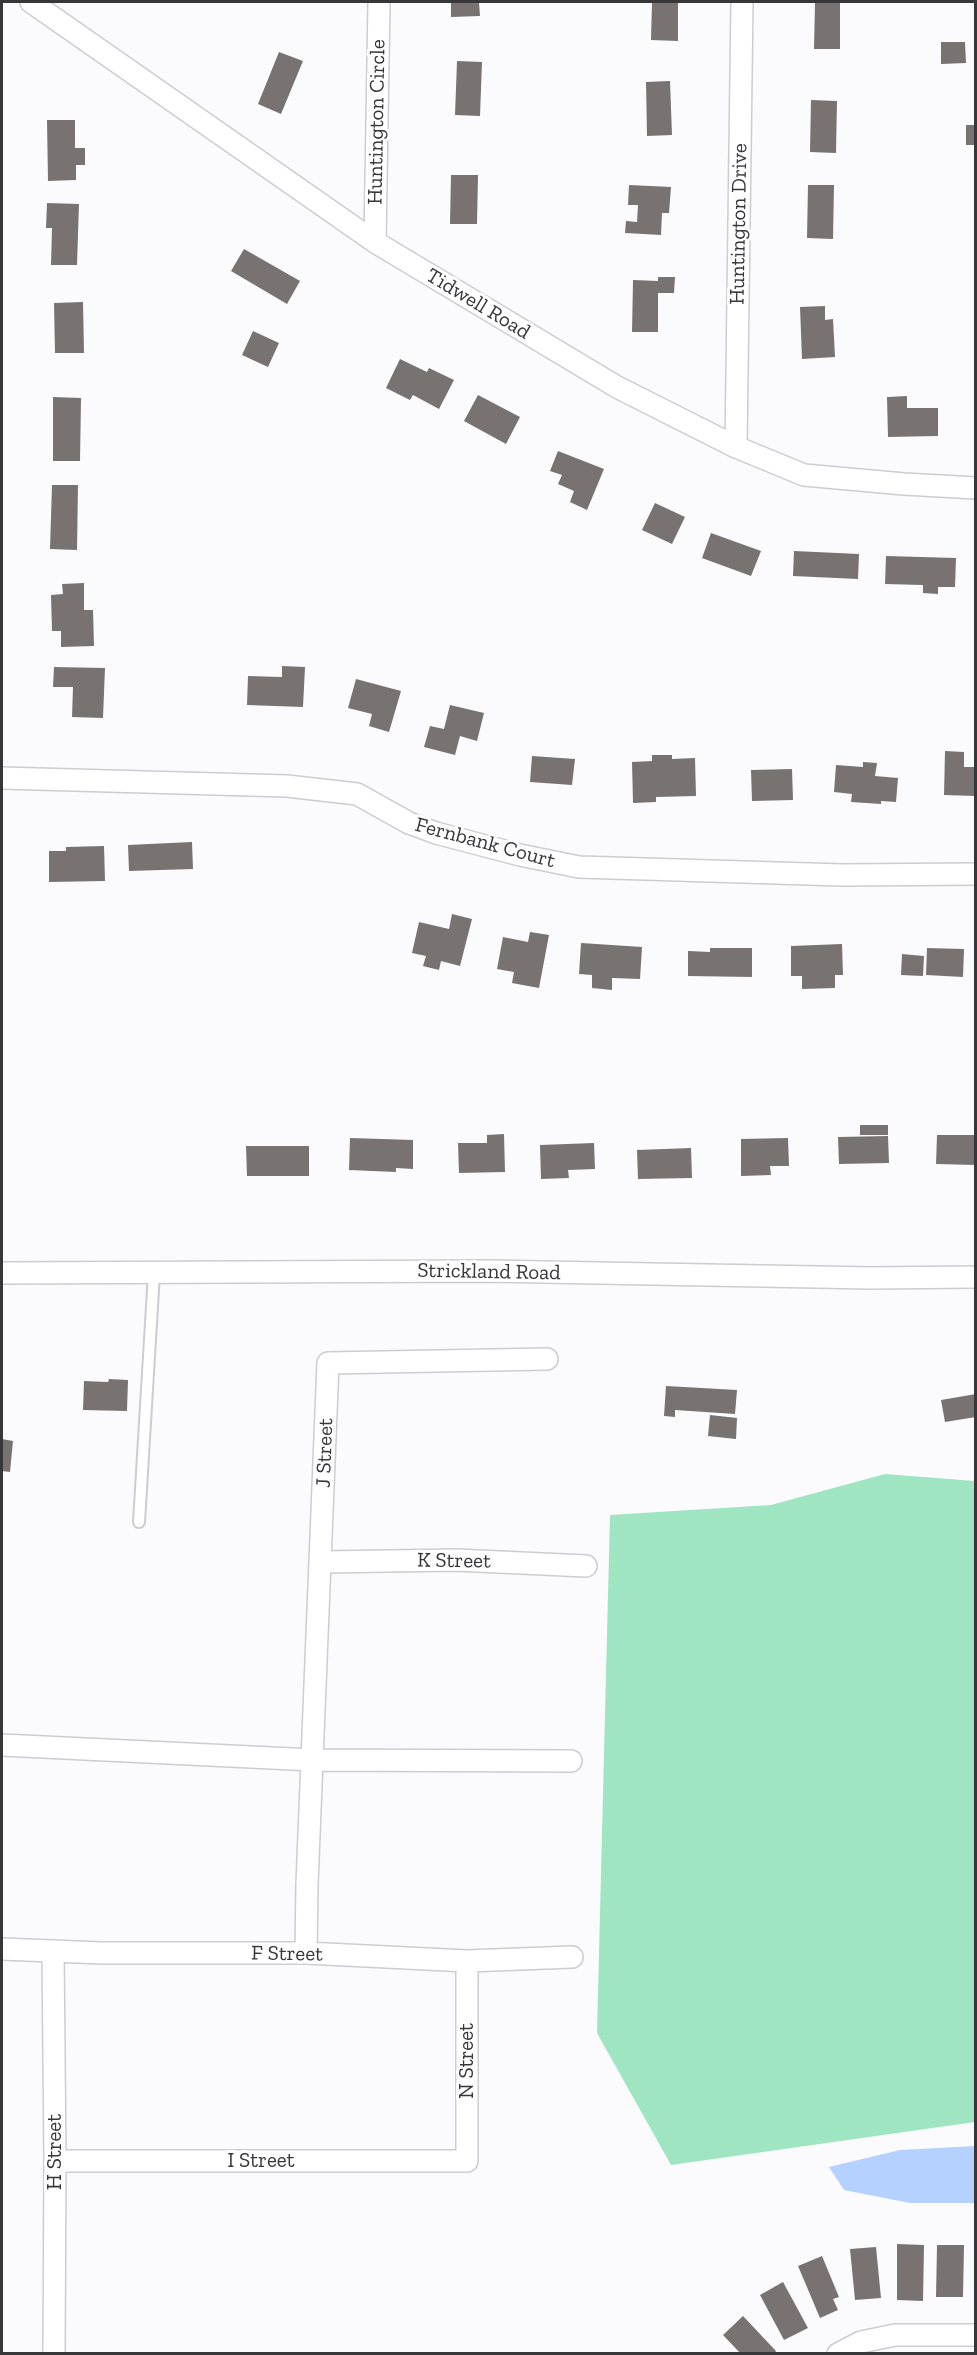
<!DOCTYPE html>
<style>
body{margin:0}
#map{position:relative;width:977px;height:2355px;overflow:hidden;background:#fbfbfe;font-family:"Zilla Slab",serif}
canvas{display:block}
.frame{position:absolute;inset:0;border:3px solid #37373a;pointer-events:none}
</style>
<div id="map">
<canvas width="977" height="2355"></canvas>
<div class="frame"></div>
</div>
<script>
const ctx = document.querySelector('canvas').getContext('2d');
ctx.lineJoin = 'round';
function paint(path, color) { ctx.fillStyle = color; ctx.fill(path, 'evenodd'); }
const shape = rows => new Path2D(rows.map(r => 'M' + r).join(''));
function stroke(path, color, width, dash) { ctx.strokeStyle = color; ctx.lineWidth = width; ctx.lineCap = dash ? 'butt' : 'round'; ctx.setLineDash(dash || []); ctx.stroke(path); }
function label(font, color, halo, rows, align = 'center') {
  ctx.font = font + ' "Zilla Slab",serif'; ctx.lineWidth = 6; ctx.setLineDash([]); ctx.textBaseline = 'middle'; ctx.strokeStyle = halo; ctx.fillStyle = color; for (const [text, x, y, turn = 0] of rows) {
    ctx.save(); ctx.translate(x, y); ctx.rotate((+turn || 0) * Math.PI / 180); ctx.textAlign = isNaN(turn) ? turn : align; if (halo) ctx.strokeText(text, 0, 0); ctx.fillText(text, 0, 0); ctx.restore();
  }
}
paint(shape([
 [885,1474,975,1481,975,2122,671,2165,597,2033,610,1515,771,1505]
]), '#9fe5c1');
paint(shape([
 [975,2146,975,2203,910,2203,844,2190,829,2167,900,2150]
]), '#b4d1ff');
paint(shape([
 [451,2,479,2,480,16,451,17],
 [652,2,678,2,678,41,651,40],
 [815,2,840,2,840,49,814,49],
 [941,42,965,42,966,63,941,64],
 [279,52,303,61,281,114,258,104],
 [457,61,482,62,480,116,455,115],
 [670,81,672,135,647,136,646,82],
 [811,100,837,101,836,153,810,152],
 [47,120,75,120,75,148,85,148,85,165,76,165,76,180,48,181],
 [966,125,976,125,976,145,966,145],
 [451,175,478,175,477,224,450,224],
 [629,185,671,187,669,213,662,213,661,235,625,233,626,221,637,222,638,205,628,205],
 [808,185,834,185,833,239,807,238],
 [47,203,79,204,77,265,51,265,52,228,46,228],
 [244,249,300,281,287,304,231,271],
 [658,277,675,277,674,293,658,293,658,332,632,332,633,280,658,281],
 [83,302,84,353,55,353,54,303],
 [825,306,825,320,833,319,835,357,802,359,800,307],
 [253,331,279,343,268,367,242,355],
 [400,359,427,372,429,368,454,380,439,409,413,395,410,400,386,388],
 [478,395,520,417,506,444,464,421],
 [907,396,907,408,938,408,938,436,888,437,887,397],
 [53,397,81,398,80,461,53,461],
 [558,451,604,469,587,510,570,502,574,491,558,484,562,475,550,471],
 [52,485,78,485,77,550,50,549],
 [655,503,685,517,672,544,642,530],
 [711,533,761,551,751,576,702,558],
 [794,551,859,554,858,579,793,576],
 [886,556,956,558,955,587,938,587,938,594,923,593,923,585,885,584],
 [84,583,84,610,93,610,94,646,61,647,61,631,52,631,51,595,63,594,62,584],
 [282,666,305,667,303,707,247,705,248,676,282,677],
 [54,667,105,668,103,718,72,717,73,687,53,687],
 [356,679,401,691,389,732,369,726,372,714,348,708],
 [450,705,484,713,477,741,460,736,455,755,424,747,430,726,444,729],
 [945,751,964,752,964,767,976,767,976,796,944,795],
 [652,755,672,755,672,759,695,758,696,796,656,797,656,802,633,803,632,762,652,761],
 [532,756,575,759,572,785,530,782],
 [863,762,877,763,875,776,898,778,896,802,881,801,881,804,851,802,852,794,834,792,836,765,863,767],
 [792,769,793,800,752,801,751,770],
 [192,842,193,869,129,871,128,845],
 [104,846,105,881,49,882,49,851,66,851,66,847],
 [452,914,472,919,460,966,441,961,439,970,423,966,426,956,412,953,419,922,449,929],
 [530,932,549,935,539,988,512,983,514,972,497,969,503,937,528,942],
 [581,943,642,947,640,979,612,978,612,990,592,988,592,975,579,974],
 [842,944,843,975,835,975,835,988,802,989,802,976,791,976,791,946],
 [710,948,752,948,752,977,688,976,688,951,710,952],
 [927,948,964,949,963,977,926,975],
 [902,954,924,956,923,976,901,975],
 [860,1125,888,1125,888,1135,860,1135],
 [504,1134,505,1172,459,1173,458,1143,487,1143,487,1135],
 [937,1135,976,1135,976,1165,936,1164],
 [888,1136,889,1163,839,1164,838,1137],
 [350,1138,413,1140,413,1169,396,1168,396,1172,349,1170],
 [788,1138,789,1166,770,1166,771,1175,741,1176,741,1139],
 [594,1143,595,1169,568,1170,569,1178,541,1179,540,1145],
 [246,1146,309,1146,309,1176,247,1176],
 [691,1148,692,1178,638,1179,637,1150],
 [109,1379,128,1380,127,1411,83,1410,84,1381,108,1382],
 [666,1386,737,1390,735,1414,675,1410,675,1417,664,1416],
 [976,1394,976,1417,945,1422,941,1400],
 [710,1415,737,1418,736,1439,708,1436],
 [2,1439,13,1441,10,1472,2,1471],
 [897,2244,924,2245,923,2301,897,2300],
 [937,2245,964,2245,963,2297,936,2297],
 [876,2247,881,2298,855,2300,850,2249],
 [822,2256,839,2297,833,2299,838,2310,820,2318,798,2266],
 [783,2282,808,2328,784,2340,760,2295],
 [743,2316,776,2351,774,2354,741,2354,723,2335]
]), '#787270');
const service = shape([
 [139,1522,154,1273]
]);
const minor = shape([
 [31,2,375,242,617,387,736,447,804,475,904,484,976,488],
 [375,242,379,2],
 [736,447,742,2],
 [2,778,287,786,357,794,409,823,436,833,520,855,579,867,842,875,976,874],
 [2,1273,489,1271,871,1278,976,1277],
 [322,1562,456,1560,586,1566],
 [2,1745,313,1760,571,1761],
 [2,1949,102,1953,306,1953,467,1961,572,1957],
 [53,1951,55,2161,54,2354],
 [306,1953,307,1884,328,1363,547,1359],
 [55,2161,467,2161,467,1961],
 [838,2354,861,2342,895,2335,976,2335]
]);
stroke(service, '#ccccd2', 14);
stroke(minor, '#ccccd2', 24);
stroke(service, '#fff', 10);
stroke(minor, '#fff', 21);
label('21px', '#37373a', '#fff', [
 ["Huntington Circle",377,122,-89],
 ["Huntington Drive",739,224,-89],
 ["Tidwell Road",478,304,31],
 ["Fernbank Court",485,843,15],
 ["Strickland Road",489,1272,1],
 ["J Street",325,1453,-88],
 ["K Street",454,1561,1],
 ["F Street",287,1954,1],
 ["N Street",467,2061,-90],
 ["H Street",55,2152,-90],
 ["I Street",261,2161]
]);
</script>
